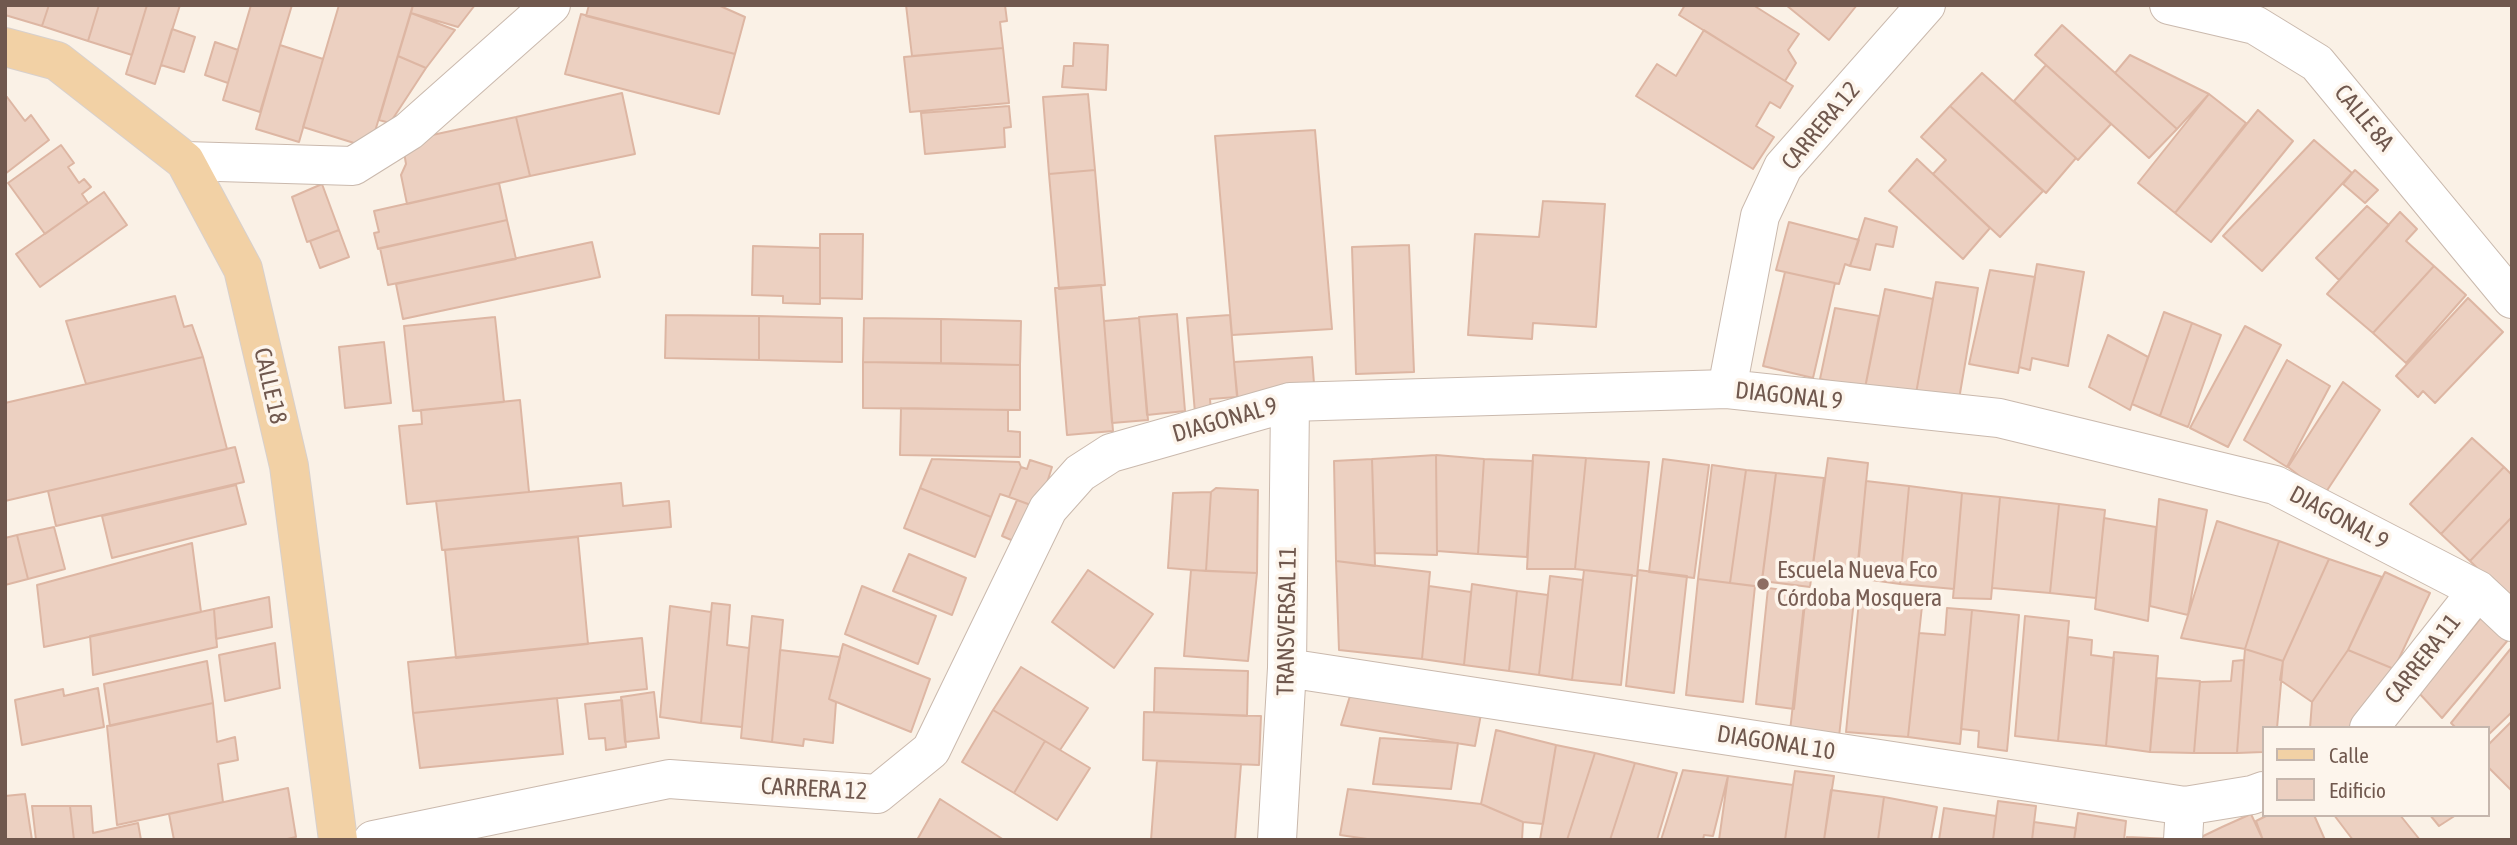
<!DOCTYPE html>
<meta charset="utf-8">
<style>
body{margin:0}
#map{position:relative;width:2517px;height:845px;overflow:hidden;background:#faf1e6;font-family:"Asap Condensed",sans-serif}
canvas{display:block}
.frame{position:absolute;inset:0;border:7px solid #70584e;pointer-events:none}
.legend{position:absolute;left:2262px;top:726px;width:228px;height:91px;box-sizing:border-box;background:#fdf5ec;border:2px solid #c5b6ad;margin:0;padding:9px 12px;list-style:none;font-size:21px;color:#70584e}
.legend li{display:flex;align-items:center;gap:14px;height:35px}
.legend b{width:35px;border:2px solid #c5b6ad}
</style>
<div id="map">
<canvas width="2517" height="845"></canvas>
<div class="frame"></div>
<ul class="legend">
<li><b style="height:9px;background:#f2d1a5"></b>Calle</li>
<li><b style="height:19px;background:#ecd0c1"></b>Edificio</li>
</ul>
</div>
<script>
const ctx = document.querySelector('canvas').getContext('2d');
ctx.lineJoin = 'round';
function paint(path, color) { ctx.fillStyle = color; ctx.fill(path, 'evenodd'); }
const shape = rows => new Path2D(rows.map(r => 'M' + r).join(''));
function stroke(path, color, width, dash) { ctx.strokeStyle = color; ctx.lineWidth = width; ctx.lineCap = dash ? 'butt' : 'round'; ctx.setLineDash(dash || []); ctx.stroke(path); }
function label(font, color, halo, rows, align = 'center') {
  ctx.font = font + ' "Asap Condensed",sans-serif'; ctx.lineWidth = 7; ctx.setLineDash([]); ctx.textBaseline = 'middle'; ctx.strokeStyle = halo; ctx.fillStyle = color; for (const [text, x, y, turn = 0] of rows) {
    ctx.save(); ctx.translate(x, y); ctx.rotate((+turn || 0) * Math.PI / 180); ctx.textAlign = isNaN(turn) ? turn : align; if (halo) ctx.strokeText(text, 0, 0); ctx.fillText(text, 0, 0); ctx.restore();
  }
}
const building = shape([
 [5,5,49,5,42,26,5,15,5,5],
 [49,5,99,5,88,41,42,26,49,5],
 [99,5,147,5,132,55,88,41,99,5],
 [147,5,180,5,155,84,126,74,147,5],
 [251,5,292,5,260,112,223,100,251,5],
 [339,5,413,5,370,148,303,127,339,5],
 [413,5,475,5,458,27,411,13,413,5],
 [589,5,718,5,745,17,735,54,586,16,589,5],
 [906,5,1005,5,1007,21,1000,22,1003,48,912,56,906,5],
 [1685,5,1753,5,1799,34,1788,50,1796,63,1785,81,1679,15,1685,5],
 [1786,5,1857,5,1829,40,1786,5],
 [411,13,455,30,426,68,398,56,411,13],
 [581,14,735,54,719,114,565,74,581,14],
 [2062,25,2177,129,2149,158,2035,55,2062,25],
 [172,29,195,37,184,72,161,65,172,29],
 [1704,30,1793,86,1780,108,1770,102,1756,126,1774,137,1753,169,1636,96,1657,64,1676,76,1704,30],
 [215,42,238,50,228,83,205,75,215,42],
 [1074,43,1108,45,1106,90,1062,87,1064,66,1073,66,1074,43],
 [280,45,323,59,299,142,256,129,280,45],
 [1003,48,1009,103,910,112,904,57,1003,48],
 [2130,55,2209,94,2177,129,2115,73,2130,55],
 [398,56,426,68,390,123,379,120,398,56],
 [2046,65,2111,124,2078,160,2014,101,2046,65],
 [1982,73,2076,158,2046,193,1950,106,1982,73],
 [622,93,635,154,530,176,516,117,622,93],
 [1088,94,1095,170,1049,174,1043,97,1088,94],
 [2209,94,2246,123,2175,213,2138,183,2209,94],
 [7,97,25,121,31,115,49,140,5,174,5,99,7,97],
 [1009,106,1011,127,1004,128,1005,147,925,154,921,113,1009,106],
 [1950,106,2043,191,2000,237,1933,174,1946,160,1921,137,1950,106],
 [2258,110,2293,141,2211,242,2175,213,2258,110],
 [516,117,530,176,407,204,401,175,406,164,404,152,409,140,516,117],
 [1315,130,1332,329,1232,335,1215,136,1315,130],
 [2314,140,2352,173,2262,271,2223,236,2314,140],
 [61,145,74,163,68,167,79,183,84,179,91,187,82,194,88,203,45,234,8,183,61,145],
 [1917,159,1990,228,1963,259,1889,191,1917,159],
 [1095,170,1105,285,1059,289,1049,174,1095,170],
 [2355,170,2378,190,2365,203,2343,184,2355,170],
 [499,183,507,220,378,249,374,233,379,232,374,211,499,183],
 [322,184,339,230,307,242,292,197,322,184],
 [104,192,127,225,40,287,16,254,104,192],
 [1543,201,1605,204,1596,327,1533,323,1532,339,1468,335,1475,234,1539,237,1543,201],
 [2367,206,2389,225,2339,280,2316,258,2367,206],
 [2400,212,2417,229,2406,241,2434,266,2373,333,2327,294,2400,212],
 [1865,218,1897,227,1893,247,1876,244,1870,270,1850,266,1865,218],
 [507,220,516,259,388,285,380,248,507,220],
 [1789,222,1859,240,1850,266,1845,264,1839,284,1776,270,1789,222],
 [339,230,349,257,320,268,310,241,339,230],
 [820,234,863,234,862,299,820,298,820,234],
 [592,242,600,277,403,319,396,284,592,242],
 [1409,245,1414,372,1356,374,1352,247,1409,245],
 [753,246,820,248,820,304,783,303,783,296,752,295,753,246],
 [2037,264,2084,272,2068,366,2032,358,2030,370,2019,367,2037,264],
 [2434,266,2466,295,2406,363,2373,333,2434,266],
 [1990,270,2035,277,2018,373,1969,364,1990,270],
 [1785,272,1835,283,1813,378,1763,366,1785,272],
 [1936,282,1978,288,1958,405,1915,399,1936,282],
 [1101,285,1113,431,1067,435,1055,288,1101,285],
 [1885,289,1933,299,1915,399,1865,388,1885,289],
 [175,296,184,327,192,325,203,357,86,384,66,321,175,296],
 [2468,298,2503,332,2435,403,2423,391,2418,397,2396,376,2468,298],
 [1835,308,1879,316,1865,388,1820,379,1835,308],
 [2164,312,2192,323,2160,416,2132,404,2164,312],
 [1177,314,1185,411,1147,415,1139,317,1177,314],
 [666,315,759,316,759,360,665,358,666,315],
 [1230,315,1237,397,1210,399,1211,412,1195,413,1187,318,1230,315],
 [759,316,842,318,842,362,759,360,759,316],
 [495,317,504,402,413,411,404,326,495,317],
 [864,318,941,319,941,363,863,362,864,318],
 [1139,318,1148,420,1112,423,1104,321,1139,318],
 [941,319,1021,321,1020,365,941,363,941,319],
 [2192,323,2221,335,2188,427,2160,416,2192,323],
 [2245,326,2281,345,2228,447,2190,428,2245,326],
 [2108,335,2148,357,2130,410,2089,387,2108,335],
 [384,342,391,403,345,408,339,347,384,342],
 [203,357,227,449,5,501,5,403,203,357],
 [1312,357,1315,397,1238,402,1234,362,1312,357],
 [2287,360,2330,386,2287,467,2244,440,2287,360],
 [863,362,1020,365,1020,410,863,408,863,362],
 [2343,382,2380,410,2324,495,2288,467,2343,382],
 [520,400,529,492,407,504,399,426,422,424,421,410,520,400],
 [901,408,1008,410,1008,431,1020,432,1020,457,900,455,901,408],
 [2472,438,2504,467,2441,534,2410,504,2472,438],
 [235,447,244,482,56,526,48,491,235,447],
 [1436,455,1437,555,1375,553,1372,459,1436,455],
 [1436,455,1484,459,1478,554,1437,551,1436,455],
 [1533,455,1586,458,1575,569,1527,569,1533,455],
 [1586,458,1649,462,1637,576,1575,569,1586,458],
 [1828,458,1868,463,1857,571,1813,565,1828,458],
 [932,459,1019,462,1021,467,1009,497,1000,494,991,517,920,488,932,459],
 [1372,459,1375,566,1336,561,1334,461,1372,459],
 [1484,459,1533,461,1527,557,1478,554,1484,459],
 [1663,459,1709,465,1694,578,1649,572,1663,459],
 [1030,460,1052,467,1039,508,1009,497,1021,467,1027,469,1030,460],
 [1712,465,1746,470,1730,583,1698,579,1712,465],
 [2504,467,2512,475,2512,517,2470,561,2441,534,2504,467],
 [1746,470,1776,473,1761,587,1730,583,1746,470],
 [1776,473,1824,478,1810,587,1762,581,1776,473],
 [1866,481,1909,486,1900,584,1857,578,1866,481],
 [621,483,623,506,669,501,671,527,442,550,436,501,621,483],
 [236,485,246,524,112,558,102,516,236,485],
 [1909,486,1962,493,1954,589,1900,584,1909,486],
 [920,488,991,517,975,557,904,528,920,488],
 [1216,488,1258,490,1257,573,1206,571,1211,492,1216,488],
 [1211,492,1206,571,1168,568,1173,493,1211,492],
 [1962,493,2000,497,1991,599,1953,598,1962,493],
 [2000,497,2059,504,2050,593,1992,588,2000,497],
 [2159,499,2207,510,2188,615,2150,606,2159,499],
 [1017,500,1039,508,1023,545,1002,536,1017,500],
 [2059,504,2105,510,2096,598,2050,593,2059,504],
 [2512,517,2512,602,2470,561,2512,517],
 [2104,518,2156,527,2148,621,2095,609,2104,518],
 [2217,521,2279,541,2245,649,2181,638,2217,521],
 [54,527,65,569,28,579,17,535,54,527],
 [17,535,28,579,5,585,5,538,17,535],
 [578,537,588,644,456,658,445,550,578,537],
 [2279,541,2329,559,2283,661,2245,649,2279,541],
 [192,543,201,612,44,647,37,585,192,543],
 [909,554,966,578,952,615,893,591,909,554],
 [2329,559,2382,577,2348,650,2312,702,2280,680,2283,661,2329,559],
 [1336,561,1430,572,1422,659,1339,650,1336,561],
 [1088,570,1153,614,1114,668,1052,622,1088,570],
 [1191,570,1257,573,1248,661,1184,656,1191,570],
 [1584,570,1632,575,1621,685,1572,680,1584,570],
 [1638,570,1687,576,1674,693,1626,686,1638,570],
 [2385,572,2430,593,2394,669,2348,650,2385,572],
 [1550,576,1583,580,1572,680,1539,675,1550,576],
 [1698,579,1755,586,1743,702,1686,695,1698,579],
 [1472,584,1517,591,1509,671,1464,665,1472,584],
 [862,586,936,616,918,664,845,634,862,586],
 [1429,586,1471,592,1464,665,1422,659,1429,586],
 [1768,588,1806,593,1794,709,1756,704,1768,588],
 [1517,591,1548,595,1539,675,1509,671,1517,591],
 [1805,595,1854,600,1839,737,1790,731,1805,595],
 [269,597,272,627,216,639,214,609,269,597],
 [1859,601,1922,606,1908,737,1846,732,1859,601],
 [712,603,730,605,727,645,749,648,742,727,701,723,712,603],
 [670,606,711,612,701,723,660,717,670,606],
 [1947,608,1972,610,1960,744,1908,737,1919,633,1945,635,1947,608],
 [214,609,217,647,93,675,90,636,214,609],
 [1972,610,2019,615,2007,751,1978,747,1979,731,1961,729,1972,610],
 [2484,614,2508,640,2442,718,2419,693,2484,614],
 [752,616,783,620,772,742,741,738,752,616],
 [2025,616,2069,621,2058,741,2015,736,2025,616],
 [2068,637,2092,640,2091,655,2114,658,2106,746,2058,741,2068,637],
 [642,638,647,689,413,713,408,662,642,638],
 [275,643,280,688,225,701,219,655,275,643],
 [843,644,930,679,911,732,829,699,843,644],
 [2512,647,2512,712,2487,736,2487,728,2456,728,2451,723,2512,647],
 [2245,649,2283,661,2277,728,2263,728,2263,752,2237,753,2245,649],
 [780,650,840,657,829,699,836,702,833,743,804,739,803,746,772,742,780,650],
 [2348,650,2394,669,2353,728,2310,728,2312,702,2348,650],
 [2114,652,2158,656,2150,752,2106,746,2114,652],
 [2244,660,2237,753,2194,753,2200,682,2231,681,2233,661,2244,660],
 [207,661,213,703,110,726,104,684,207,661],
 [1021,667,1088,708,1060,750,993,710,1021,667],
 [1155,668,1248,671,1247,716,1154,712,1155,668],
 [2157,678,2200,681,2194,753,2150,752,2157,678],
 [98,688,104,727,22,745,15,700,63,689,64,696,98,688],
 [654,692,659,738,625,742,621,697,654,692],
 [1350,696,1481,714,1475,746,1341,725,1350,696],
 [557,698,563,754,420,768,413,713,557,698],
 [622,700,626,747,606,750,605,738,589,739,585,704,622,700],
 [213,703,217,742,235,737,238,760,218,764,223,802,117,825,107,726,213,703],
 [993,710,1045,741,1014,793,962,762,993,710],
 [1144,712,1261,716,1259,765,1143,760,1144,712],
 [2512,721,2512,791,2487,766,2487,746,2512,721],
 [1496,730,1556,745,1543,824,1523,822,1481,804,1496,730],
 [1380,738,1458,743,1451,789,1373,784,1380,738],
 [1045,741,1090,768,1057,820,1014,793,1045,741],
 [1556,745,1595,753,1567,840,1540,840,1556,745],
 [1595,753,1635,763,1610,840,1567,840,1595,753],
 [1157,761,1241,764,1235,840,1151,840,1157,761],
 [1635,763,1677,773,1657,840,1610,840,1635,763],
 [1683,770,1728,776,1713,836,1704,835,1703,840,1661,840,1683,770],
 [1795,771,1834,776,1824,840,1785,840,1795,771],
 [1728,776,1793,785,1785,840,1719,840,1728,776],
 [288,788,296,837,283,840,174,840,169,814,288,788],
 [1348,789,1481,804,1523,822,1522,840,1374,840,1340,835,1348,789],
 [1831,790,1884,797,1878,840,1824,840,1831,790],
 [25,794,32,840,5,840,5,796,25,794],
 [1884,797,1937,807,1931,840,1878,840,1884,797],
 [940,799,1004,840,917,840,940,799],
 [1998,801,2036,806,2032,840,1993,840,1998,801],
 [32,806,70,806,74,840,36,840,32,806],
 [70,806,91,806,93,833,138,823,141,840,74,840,70,806],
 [1944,808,1996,816,1993,840,1939,840,1944,808],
 [2078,813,2126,821,2124,840,2074,840,2078,813],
 [2251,814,2263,840,2195,840,2222,827,2251,814],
 [2268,815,2314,815,2325,840,2263,840,2256,821,2268,815],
 [2334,815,2400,815,2420,840,2353,840,2334,815],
 [2430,815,2456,815,2439,826,2430,815],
 [2034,822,2076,828,2074,840,2032,840,2034,822],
 [2127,837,2173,839,2126,840,2127,837]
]);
paint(building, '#ecd0c1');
stroke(building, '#ddb6a3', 2);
const minor = shape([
 [2169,5,2255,25,2317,63,2512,299],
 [185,161,353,166,409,131,551,5],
 [1727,389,1760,216,1783,167,1926,5],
 [1287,668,2185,806,2252,795,2263,791],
 [2369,728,2478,590],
 [373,840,669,779,877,794,931,750,1048,509,1080,473,1111,453,1290,402,1727,389,1999,418,2275,485,2478,590,2512,622],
 [1277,840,1287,668,1290,402],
 [2183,840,2185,806]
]);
const major = shape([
 [5,47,57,61,185,161,243,269,289,466,338,840]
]);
stroke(minor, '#cab9ad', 40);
stroke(major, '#d7d0cd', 40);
stroke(minor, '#fff', 38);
stroke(major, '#f2d1a5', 38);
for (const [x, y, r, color] of [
 [1763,584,7,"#8d6e63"]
]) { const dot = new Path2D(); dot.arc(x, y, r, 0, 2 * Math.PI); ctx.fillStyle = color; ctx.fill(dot); stroke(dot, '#fdf5ec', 2.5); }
label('24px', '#70584e', '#fdf5ec', [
 ["CALLE 8A",2364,118,50],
 ["CARRERA 12",1821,126,-50],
 ["CALLE 18",270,386,77],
 ["DIAGONAL 9",1789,396,6],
 ["DIAGONAL 9",1225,420,-16],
 ["DIAGONAL 9",2339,518,28],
 ["TRANSVERSAL 11",1287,621,-89],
 ["CARRERA 11",2423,659,-52],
 ["DIAGONAL 10",1776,743,9],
 ["CARRERA 12",814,789,3]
]);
label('24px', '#785e54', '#fdf5ec', [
 ["Escuela Nueva Fco",1777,570],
 ["Córdoba Mosquera",1777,598]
], 'left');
</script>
